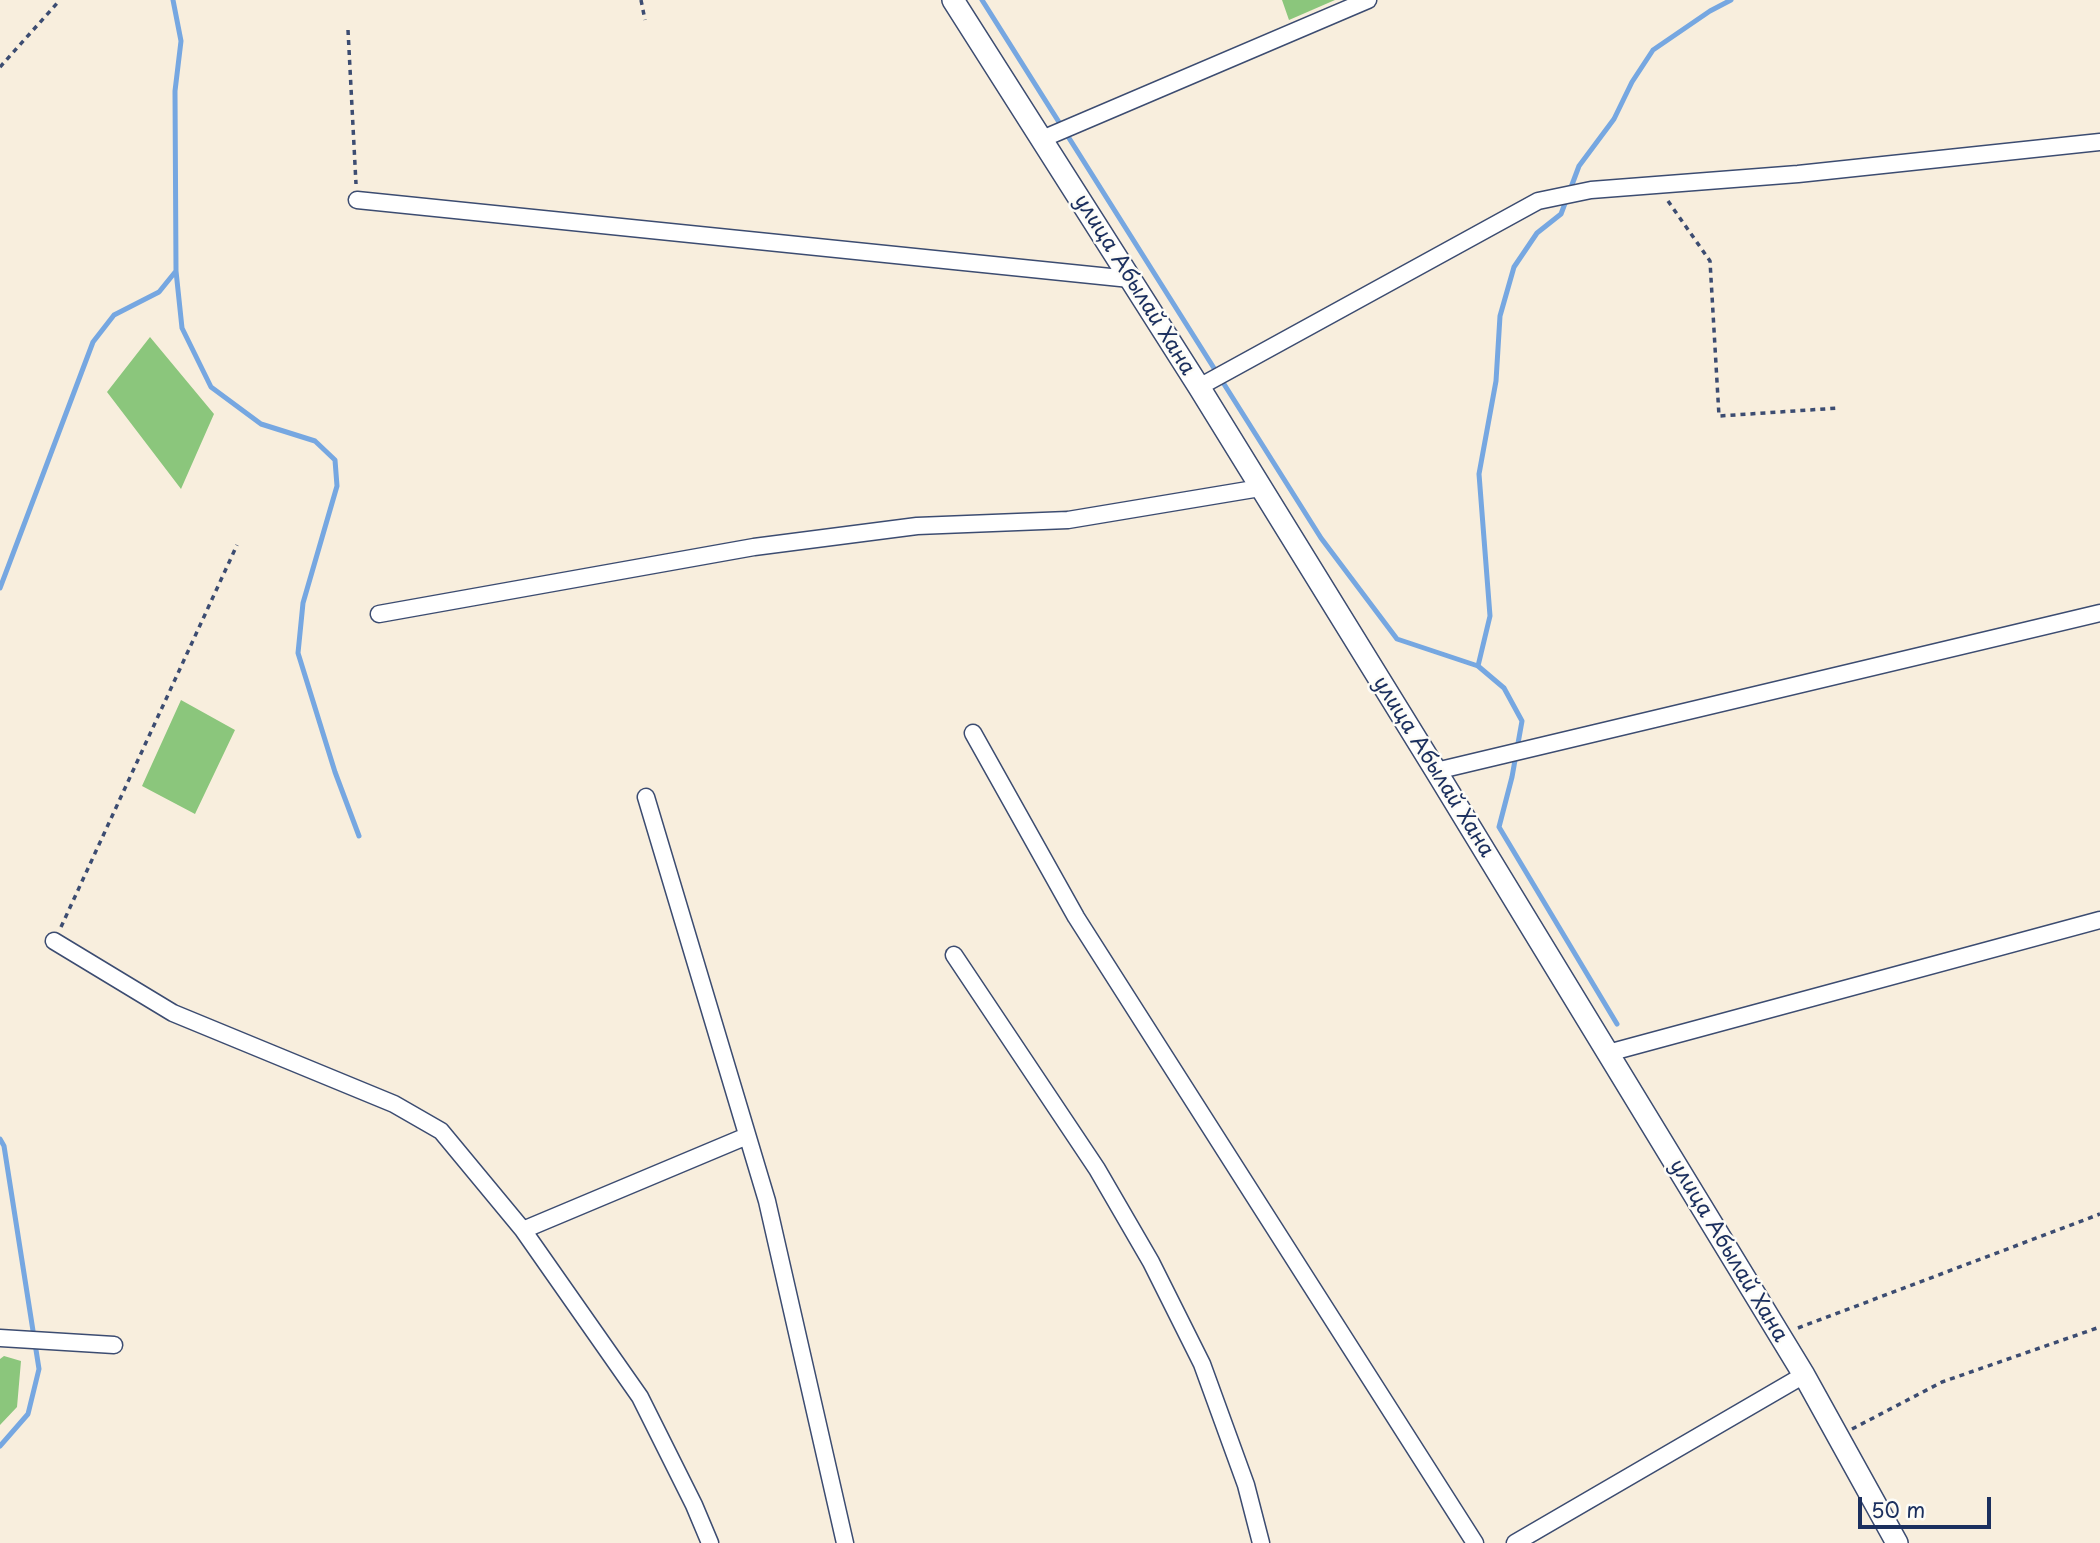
<!DOCTYPE html>
<meta charset="utf-8">
<style>
body{margin:0}
#map{position:relative;width:2100px;height:1543px;overflow:hidden;background:#f8eedd;font-family:"Playpen Sans",sans-serif}
canvas{display:block}
.scale{position:absolute;left:1858px;top:1497px;width:133px;height:32px;box-sizing:border-box;border:4px solid #1b2f5e;border-top:0;padding-left:9px;font-size:21px;line-height:24px;white-space:nowrap;color:#1b2f5e;-webkit-text-stroke:5px #fdfcf7;paint-order:stroke}
</style>
<div id="map">
<canvas width="2100" height="1543"></canvas>
<div class="scale">50 m</div>
</div>
<script>
const ctx = document.querySelector('canvas').getContext('2d');
ctx.lineJoin = 'round';
function paint(path, color) { ctx.fillStyle = color; ctx.fill(path, 'evenodd'); }
const shape = rows => new Path2D(rows.map(r => 'M' + r).join(''));
function stroke(path, color, width, dash) { ctx.strokeStyle = color; ctx.lineWidth = width; ctx.lineCap = dash ? 'butt' : 'round'; ctx.setLineDash(dash || []); ctx.stroke(path); }
function label(font, color, halo, rows, align = 'center') {
  ctx.font = font + ' "Playpen Sans",sans-serif'; ctx.lineWidth = 5; ctx.setLineDash([]); ctx.textBaseline = 'middle'; ctx.strokeStyle = halo; ctx.fillStyle = color; for (const [text, x, y, turn = 0] of rows) {
    ctx.save(); ctx.translate(x, y); ctx.rotate((+turn || 0) * Math.PI / 180); ctx.textAlign = isNaN(turn) ? turn : align; if (halo) ctx.strokeText(text, 0, 0); ctx.fillText(text, 0, 0); ctx.restore();
  }
}
paint(shape([
 [1282,0,1335,0,1289,20],
 [150,337,214,414,181,489,107,392],
 [181,700,235,730,195,814,142,786],
 [4,1356,21,1361,17,1407,0,1425,0,1359]
]), '#8bc67c');
stroke(shape([
 [982,0,1321,538,1397,639,1478,666,1504,688,1522,721,1512,777,1499,827,1617,1024],
 [176,271,182,328,211,387,261,424,315,441,335,460,337,486,303,603,298,653,335,772,359,836],
 [0,588,93,342,114,315,159,292,176,271,175,91,181,41,173,0],
 [1478,666,1490,616,1479,474,1496,381,1500,316,1514,267,1537,233,1561,214,1579,166,1614,119,1632,82,1653,50,1710,11,1731,0],
 [0,1139,4,1146,39,1369,28,1414,0,1446]
]), '#76a7e1', 5);
const minor = shape([
 [1042,139,1368,0],
 [357,200,1130,279],
 [1199,387,1538,201,1591,190,1798,174,2100,142],
 [379,614,754,547,917,526,1068,520,1260,488],
 [973,733,1076,917,1475,1543],
 [1436,771,2100,613],
 [646,797,767,1201,845,1543],
 [54,941,173,1013,394,1104,441,1131,523,1230,640,1397,694,1505,710,1543],
 [954,955,1097,1169,1151,1262,1202,1364,1246,1485,1261,1543],
 [1608,1053,2100,920],
 [523,1230,747,1136],
 [0,1338,114,1345],
 [1515,1543,1804,1375]
]);
const secondary = shape([
 [953,0,1199,387,1436,771,1804,1375,1897,1543]
]);
stroke(minor, '#3c4c71', 19);
stroke(secondary, '#3c4c71', 24);
stroke(shape([
 [641,0,645,20],
 [348,30,356,184],
 [0,67,60,0],
 [1668,201,1710,261,1719,416,1839,408],
 [61,927,237,545],
 [1798,1328,2100,1214],
 [1852,1429,1942,1382,2100,1327]
]), '#3c4c71', 3.5, [5, 5]);
stroke(minor, '#fff', 16);
stroke(secondary, '#fff', 21);
label('21px', '#1b2f5e', '#fdfcf7', [
 ["улица Абылай Хана",1134,285,58],
 ["улица Абылай Хана",1433,767,58],
 ["улица Абылай Хана",1728,1251,59]
]);
</script>
